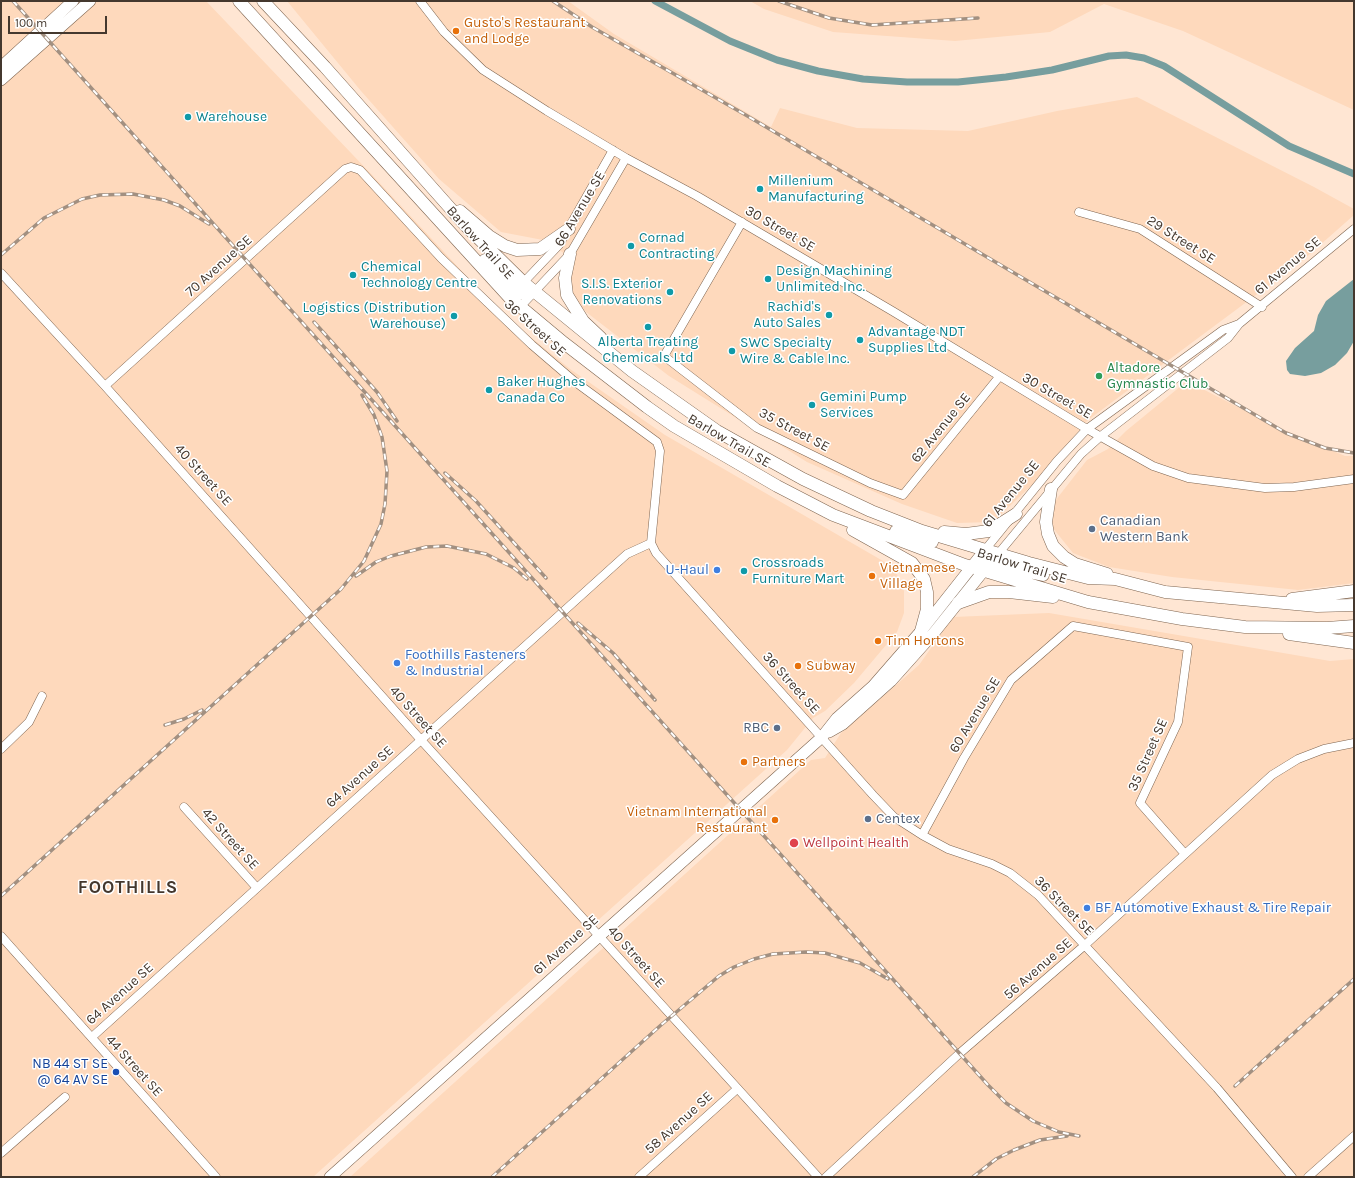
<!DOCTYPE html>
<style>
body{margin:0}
#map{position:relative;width:1355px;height:1178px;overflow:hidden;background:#ffe6d3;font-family:Karla,sans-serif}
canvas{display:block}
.frame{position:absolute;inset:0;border:2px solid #44382e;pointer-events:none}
.scale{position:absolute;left:8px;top:16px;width:99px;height:18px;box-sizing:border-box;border:2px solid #44382e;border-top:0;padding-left:5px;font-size:12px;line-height:14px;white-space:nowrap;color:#44382e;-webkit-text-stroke:3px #fff;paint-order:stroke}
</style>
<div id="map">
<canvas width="1355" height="1178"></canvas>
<div class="frame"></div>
<div class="scale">100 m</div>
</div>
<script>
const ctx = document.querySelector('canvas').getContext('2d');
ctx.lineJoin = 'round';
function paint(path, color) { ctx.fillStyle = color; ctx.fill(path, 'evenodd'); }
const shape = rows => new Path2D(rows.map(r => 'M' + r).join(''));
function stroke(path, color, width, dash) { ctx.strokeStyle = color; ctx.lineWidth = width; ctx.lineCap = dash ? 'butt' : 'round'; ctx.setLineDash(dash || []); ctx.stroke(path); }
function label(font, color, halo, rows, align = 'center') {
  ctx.font = font + ' Karla,sans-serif'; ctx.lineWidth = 3; ctx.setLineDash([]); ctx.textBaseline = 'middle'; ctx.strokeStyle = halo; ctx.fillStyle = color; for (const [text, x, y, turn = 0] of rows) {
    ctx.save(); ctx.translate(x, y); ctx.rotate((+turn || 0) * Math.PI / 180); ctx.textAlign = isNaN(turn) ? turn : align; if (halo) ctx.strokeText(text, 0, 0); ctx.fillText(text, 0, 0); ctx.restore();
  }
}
paint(shape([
 [1,1,206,1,373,176,501,313,570,369,665,435,883,561,895,570,904,591,904,613,897,632,854,683,825,711,813,718,787,750,313,1177,1,1177],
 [287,1,568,1,614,34,771,127,780,108,857,128,968,131,1057,111,1137,97,1314,187,1354,209,1354,215,1303,260,1088,420,1036,481,993,522,957,523,902,504,807,462,669,376,586,312,567,289,575,260,543,240,501,232,439,179,361,91],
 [750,1,1354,1,1354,110,1183,31,1104,4,1050,32,955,41,833,32,764,9],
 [1187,381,1277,427,1345,456,1354,456,1354,583,1298,590,1172,577,1109,567,1073,553,1052,527,1055,501,1087,460,1108,449,1126,431],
 [1049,613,1330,661,1354,659,1354,1177,350,1177,811,760,825,758,841,733,919,665,953,617]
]), '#fed9bc');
paint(shape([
 [1354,279,1354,341,1347,353,1335,365,1321,373,1305,376,1290,374,1287,370,1286,361,1295,348,1314,331,1318,315,1326,301]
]), '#779e9e');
stroke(shape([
 [655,1,730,41,777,60,818,71,863,79,907,82,958,82,1006,77,1052,70,1109,56,1126,55,1144,58,1164,66,1289,146,1354,174]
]), '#779e9e', 7);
const street = shape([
 [420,1,444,32,483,70,547,111,626,158,697,196,894,312,1087,429,1153,466,1188,478,1265,488,1294,487,1354,479],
 [1079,212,1140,229,1262,307],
 [742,222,664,356,757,428,870,483,903,495,999,377],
 [1,273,105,386,421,740,818,1177],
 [521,285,559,245,613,150],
 [520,307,570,254,626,158],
 [105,386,345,169,351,167,360,170,441,258,532,345,574,381,657,442,660,451,651,543,656,553,873,795,894,817,922,835,948,849,992,864,1010,873,1038,895,1217,1088,1292,1177],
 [985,550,1057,461,1087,429,1223,330,1239,324],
 [998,554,1081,454,1101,436,1228,338,1239,324,1354,229],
 [1,749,29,722,42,696],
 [184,807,257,888],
 [922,835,964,758,1011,680,1073,626,1188,647,1178,722,1140,803,1185,854],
 [1,936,216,1177],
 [92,1037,627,554,651,543],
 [1,1153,65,1097],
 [639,1177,737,1089],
 [826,1177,960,1053,1085,945,1272,775,1298,759,1324,749,1354,743],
 [1308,1177,1354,1136]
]);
const secondary = shape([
 [1,67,73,1],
 [1,80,90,1],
 [829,732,843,724,891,681,933,634,989,564],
 [330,1177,822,737,837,718,873,686,921,631,985,550]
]);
const primary = shape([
 [239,1,510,298,564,343,647,407,674,426,777,486,833,515,965,565,1088,602,1182,619,1245,627,1327,628,1354,626],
 [263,1,325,67,466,226,524,283,632,371,717,431,758,454,803,479,871,511,922,531,1029,563,1088,578,1115,579,1165,592,1317,606,1354,605],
 [460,211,489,236,505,246,517,250,540,249,569,229],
 [570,254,565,278,567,295,583,321,601,338],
 [485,260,514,288,524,294,534,292],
 [1051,489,1046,522,1048,534,1053,546,1064,557,1075,564,1107,574],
 [853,530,912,563,924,579,927,592,927,609,921,631],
 [896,531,932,542],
 [944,532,966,534,989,531,1016,514],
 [975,564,980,562,990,564,1043,575],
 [1292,599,1354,591],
 [958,603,989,592,1009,592,1053,597],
 [1289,634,1354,643]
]);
stroke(street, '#7f6550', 9);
stroke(secondary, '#7f6550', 12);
stroke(primary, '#7f6550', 13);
stroke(street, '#fff', 8);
stroke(secondary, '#fff', 11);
stroke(primary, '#fff', 12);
const rail = shape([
 [13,1,988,1085,1006,1103,1033,1121,1059,1132,1079,1136],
 [553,1,592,27,744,114,1286,433,1325,448,1354,453],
 [779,1,829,18,872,25,978,18],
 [1,255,44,218,82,199,100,195,133,194,164,200,180,206,209,224],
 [314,322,377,392,397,421],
 [445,473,476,501,546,578],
 [356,576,376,562,391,556,426,547,447,546,486,554,514,568,527,579],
 [578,623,613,653,655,700],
 [165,725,184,719,202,710],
 [1,896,341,589,364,561,381,524,385,504,387,471,382,437,374,415,362,395],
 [1235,1086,1354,979],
 [492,1177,661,1025,719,976,734,967,754,959,773,954,806,952,825,953,860,963,888,979],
 [973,1177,996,1159,1014,1150,1040,1140,1067,1136]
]);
stroke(rail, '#a29081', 3.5);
stroke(rail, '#fff', 2, [6]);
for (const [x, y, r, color] of [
 [456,31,4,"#e8710a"],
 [188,117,4,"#0f9aa8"],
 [760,189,4,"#0f9aa8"],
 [631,246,4,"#0f9aa8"],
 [353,275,4,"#0f9aa8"],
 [768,279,4,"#0f9aa8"],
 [670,292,4,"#0f9aa8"],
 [829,315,4,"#0f9aa8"],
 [454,316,4,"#0f9aa8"],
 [648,327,4,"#0f9aa8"],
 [860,340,4,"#0f9aa8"],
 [732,351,4,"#0f9aa8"],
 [1099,376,4,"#2e9e5b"],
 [489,390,4,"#0f9aa8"],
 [812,405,4,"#0f9aa8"],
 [1092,529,4,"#5c6f8a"],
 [717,570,4,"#3f7fe0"],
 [744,571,4,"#0f9aa8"],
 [872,576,4,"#e8710a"],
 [878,641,4,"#e8710a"],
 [397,663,4,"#3f7fe0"],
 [798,666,4,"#e8710a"],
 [777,728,4,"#5c6f8a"],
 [744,762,4,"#e8710a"],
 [868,819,4,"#5c6f8a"],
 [775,820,4,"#e8710a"],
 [794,843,5,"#e0444e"],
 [1087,908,4,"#3f7fe0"],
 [116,1072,4,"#1a4fb4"]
]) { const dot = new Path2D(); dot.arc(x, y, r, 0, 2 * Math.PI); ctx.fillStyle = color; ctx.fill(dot); stroke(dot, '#fff', 1.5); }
label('14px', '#c56008', '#fff', [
 ["Gusto's Restaurant",464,23],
 ["and Lodge",464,39],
 ["Vietnamese",880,568],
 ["Village",880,584],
 ["Tim Hortons",886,641],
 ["Subway",806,666],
 ["Partners",752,762],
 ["Vietnam International",767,812,"right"],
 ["Restaurant",767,828,"right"]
], 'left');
label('14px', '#0d838f', '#fff', [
 ["Warehouse",196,117],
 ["Millenium",768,181],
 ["Manufacturing",768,197],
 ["Cornad",639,238],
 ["Contracting",639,254],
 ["Chemical",361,267],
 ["Technology Centre",361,283],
 ["Design Machining",776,271],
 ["Unlimited Inc.",776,287],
 ["S.I.S. Exterior",662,284,"right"],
 ["Renovations",662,300,"right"],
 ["Rachid's",821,307,"right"],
 ["Auto Sales",821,323,"right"],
 ["Logistics (Distribution",446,308,"right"],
 ["Warehouse)",446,324,"right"],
 ["Advantage NDT",868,332],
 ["Supplies Ltd",868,348],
 ["Alberta Treating",648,342,"center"],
 ["Chemicals Ltd",648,358,"center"],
 ["SWC Specialty",740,343],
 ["Wire & Cable Inc.",740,359],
 ["Baker Hughes",497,382],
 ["Canada Co",497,398],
 ["Gemini Pump",820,397],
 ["Services",820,413],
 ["Crossroads",752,563],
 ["Furniture Mart",752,579]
], 'left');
label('14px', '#44382e', '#fff', [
 ["66 Avenue SE",580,209,-59],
 ["30 Street SE",780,229,30],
 ["29 Street SE",1181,240,32],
 ["Barlow Trail SE",480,243,48],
 ["70 Avenue SE",219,266,-42],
 ["61 Avenue SE",1288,266,-40],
 ["36 Street SE",535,328,42],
 ["30 Street SE",1057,396,30],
 ["62 Avenue SE",941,428,-51],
 ["35 Street SE",794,430,28],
 ["Barlow Trail SE",729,441,30],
 ["40 Street SE",203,475,48],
 ["61 Avenue SE",1011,494,-51],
 ["Barlow Trail SE",1022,566,17],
 ["36 Street SE",791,683,48],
 ["60 Avenue SE",975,715,-59],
 ["40 Street SE",418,717,48],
 ["35 Street SE",1148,755,-66],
 ["64 Avenue SE",360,777,-42],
 ["42 Street SE",230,839,48],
 ["36 Street SE",1064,906,45],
 ["61 Avenue SE",566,945,-42],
 ["40 Street SE",636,957,48],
 ["56 Avenue SE",1038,969,-41],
 ["64 Avenue SE",120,994,-42],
 ["44 Street SE",134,1066,48],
 ["58 Avenue SE",679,1123,-42]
]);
label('14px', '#27864d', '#fff', [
 ["Altadore",1107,368],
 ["Gymnastic Club",1107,384]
], 'left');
label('14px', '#4e5e75', '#fff', [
 ["Canadian",1100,521],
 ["Western Bank",1100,537],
 ["RBC",769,728,"right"],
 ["Centex",876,819]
], 'left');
label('14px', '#366cbe', '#fff', [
 ["U-Haul",709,570,"right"],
 ["Foothills Fasteners",405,655],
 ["& Industrial",405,671],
 ["BF Automotive Exhaust & Tire Repair",1095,908]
], 'left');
label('14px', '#be3a42', '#fff', [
 ["Wellpoint Health",803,843]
], 'left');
label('14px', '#164399', '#fff', [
 ["NB 44 ST SE",108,1064],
 ["@ 64 AV SE",108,1080]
], 'right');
ctx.letterSpacing = '1px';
label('bold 18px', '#44382e', '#fff', [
 ["FOOTHILLS",128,888]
]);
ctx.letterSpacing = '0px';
</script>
